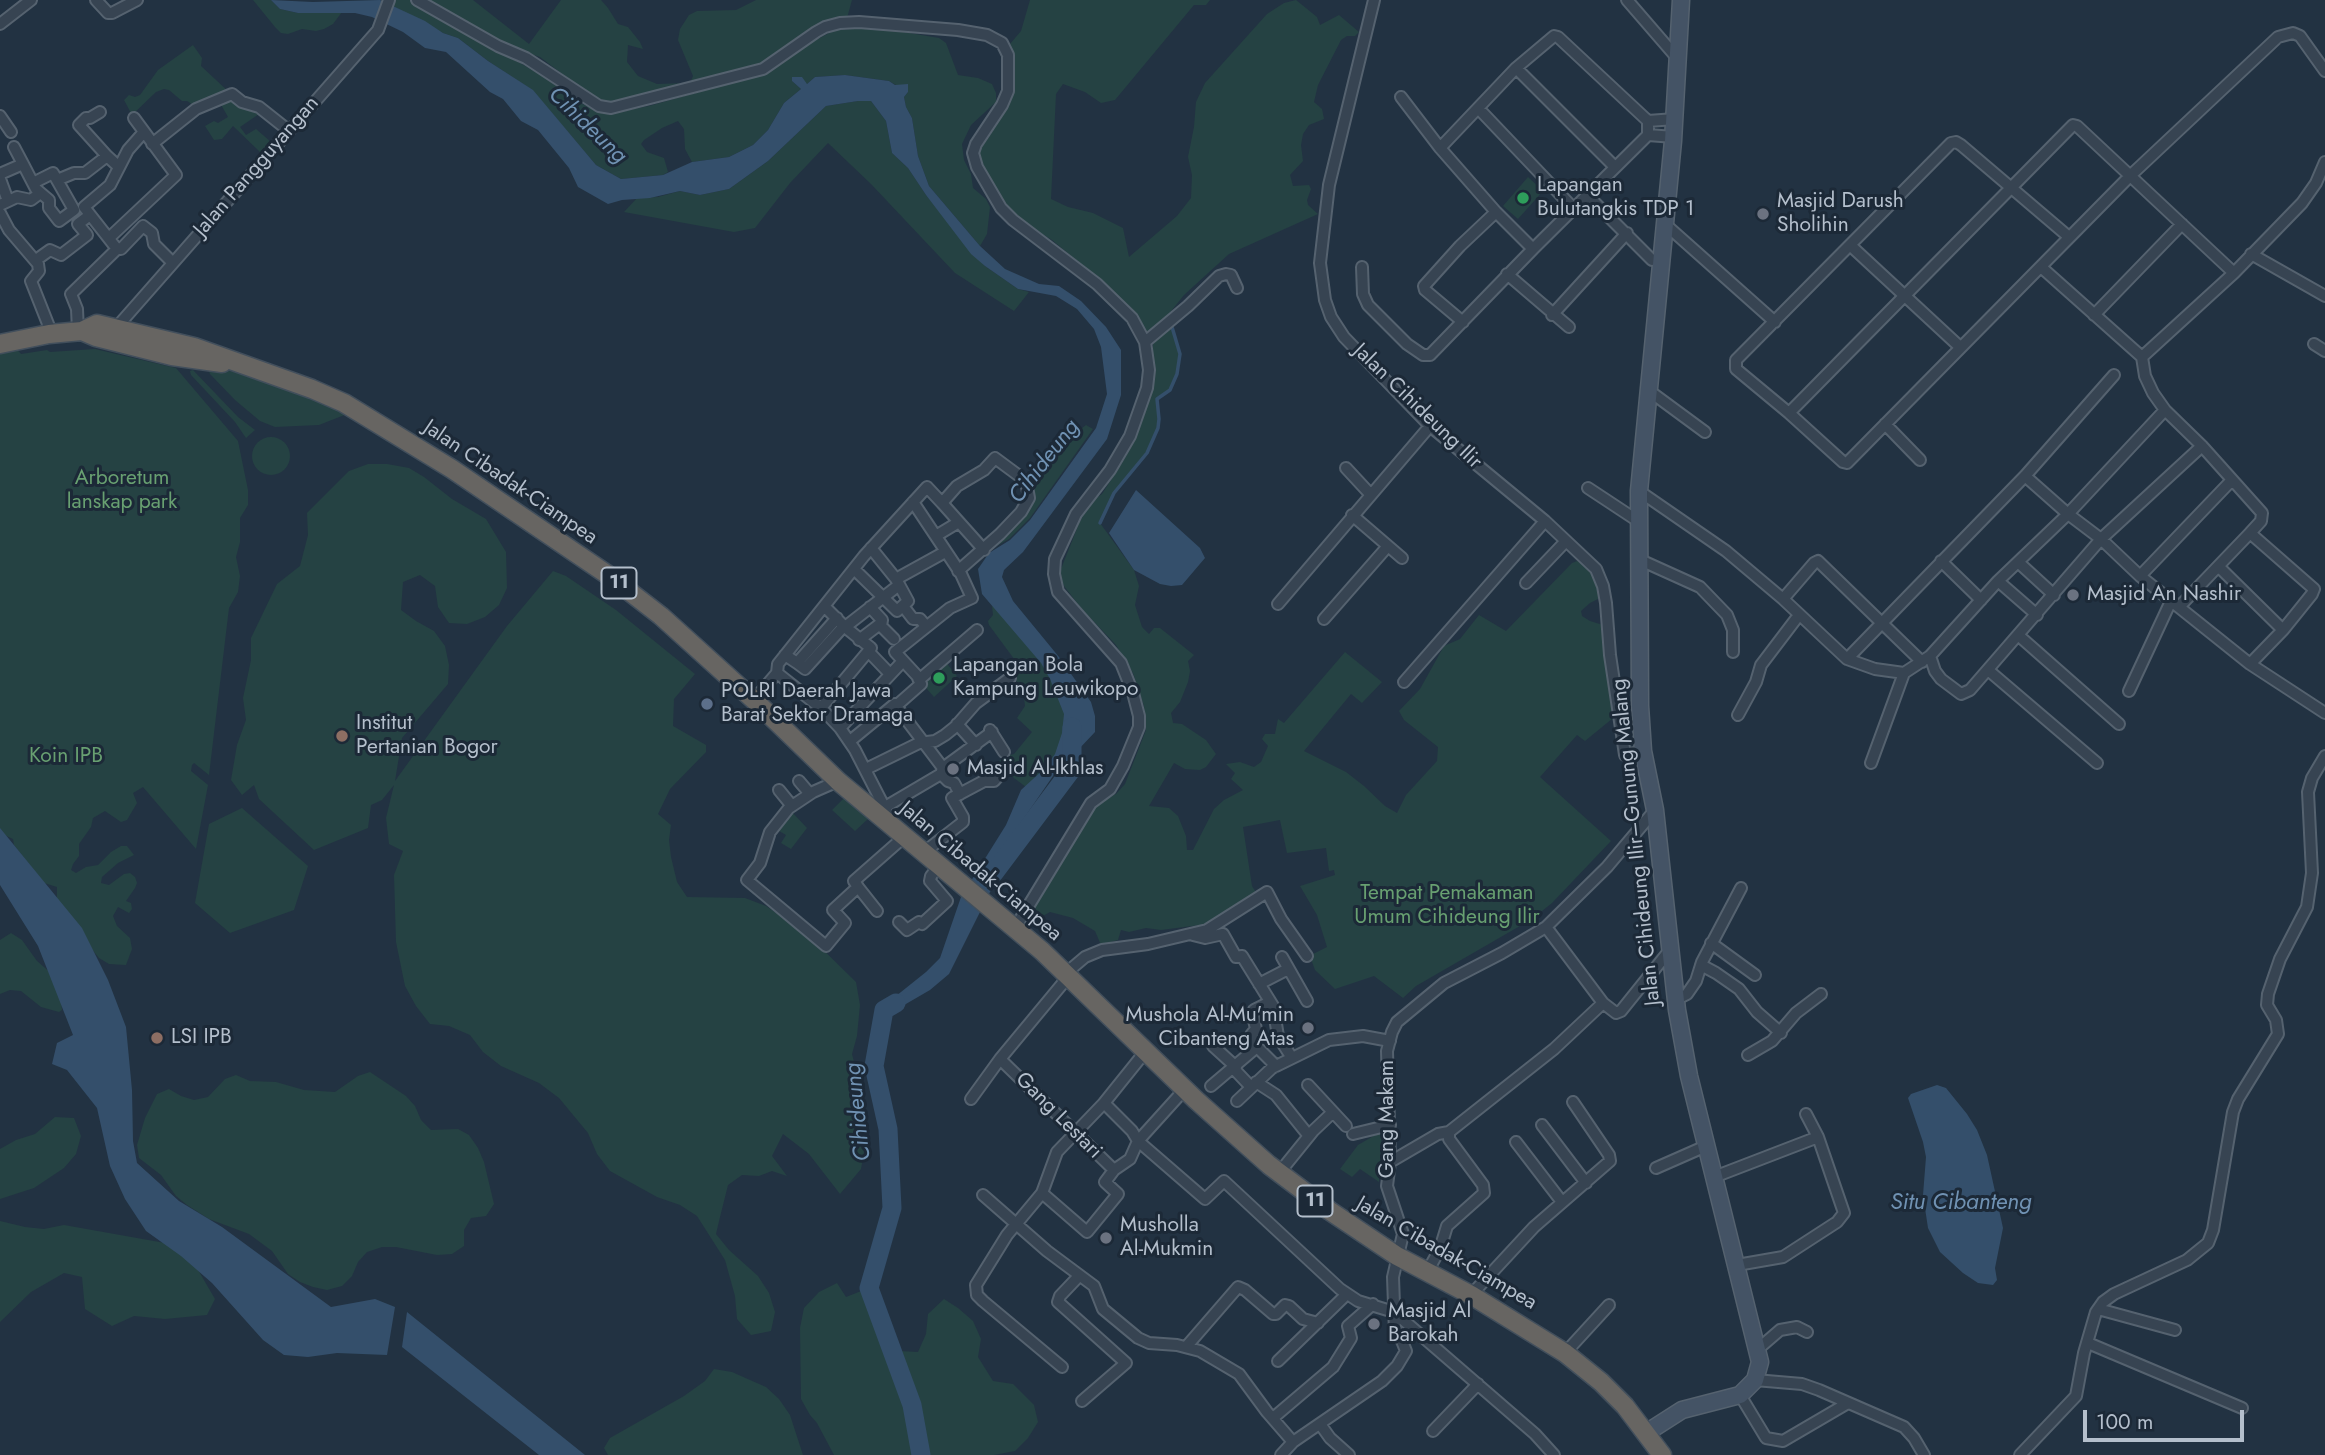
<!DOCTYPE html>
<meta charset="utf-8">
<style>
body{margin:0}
#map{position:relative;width:2325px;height:1455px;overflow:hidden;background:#223242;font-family:Jost,sans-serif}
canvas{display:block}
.scale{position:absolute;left:2083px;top:1410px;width:161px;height:32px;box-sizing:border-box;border:4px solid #b4bfcc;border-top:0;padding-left:9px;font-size:21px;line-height:24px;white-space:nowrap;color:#b4bfcc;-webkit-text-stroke:5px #1c2937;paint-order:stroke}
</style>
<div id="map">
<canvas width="2325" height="1455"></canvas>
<div class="scale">100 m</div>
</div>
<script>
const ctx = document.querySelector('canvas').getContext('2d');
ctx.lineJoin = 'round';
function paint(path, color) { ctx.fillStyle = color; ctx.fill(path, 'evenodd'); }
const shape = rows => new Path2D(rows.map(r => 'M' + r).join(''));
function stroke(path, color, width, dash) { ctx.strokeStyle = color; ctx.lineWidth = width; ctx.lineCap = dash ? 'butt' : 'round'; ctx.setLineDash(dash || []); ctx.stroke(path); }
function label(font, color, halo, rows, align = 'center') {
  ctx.font = font + ' Jost,sans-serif'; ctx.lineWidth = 6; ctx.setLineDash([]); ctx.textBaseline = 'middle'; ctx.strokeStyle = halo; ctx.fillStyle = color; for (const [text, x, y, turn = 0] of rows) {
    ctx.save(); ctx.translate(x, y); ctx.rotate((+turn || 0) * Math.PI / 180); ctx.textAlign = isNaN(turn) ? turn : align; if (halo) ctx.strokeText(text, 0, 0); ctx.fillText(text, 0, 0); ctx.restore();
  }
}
paint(shape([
 [253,0,271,0,280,9,298,13,342,12,333,24,324,29,316,31,302,29,288,34,281,33,275,27],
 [393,0,410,0,541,75,577,101,596,111,608,114,649,106,766,73,812,42,835,30,870,28,892,30,939,38,946,43,958,75,978,78,992,84,996,93,996,102,971,125,962,144,964,160,971,174,973,188,986,199,990,207,987,234,980,246,929,186,918,156,912,118,906,107,904,97,908,92,889,81,845,75,815,77,807,84,792,81,801,89,784,103,768,130,753,145,729,157,692,162,685,149,684,129,678,121,662,128,644,140,641,144,647,152,664,158,668,172,663,175,621,179,596,165,532,90,488,61,458,38,443,33,393,6],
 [426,0,473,0,529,44,561,0,601,0,608,8,618,24,628,27,640,42,643,49,628,45,627,62,638,76,657,84,690,83,693,76,678,40,680,29,689,15,697,11,736,10,756,0,852,0,847,18,828,21,771,59,755,66,690,83,617,103,602,101,578,86,540,57,509,47],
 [1030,0,1210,0,1206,5,1194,5,1115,100,1101,103,1085,92,1063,84,1056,94,1051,199,1068,207,1093,213,1123,228,1129,257,1177,216,1191,198,1192,175,1188,157,1194,127,1196,102,1205,83,1267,14,1284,3,1296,0,1317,17,1320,25,1339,15,1359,32,1355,36,1347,36,1341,40,1318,85,1314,102,1322,109,1324,119,1309,125,1303,134,1301,145,1303,161,1290,175,1293,186,1309,185,1311,189,1307,200,1308,205,1318,214,1229,254,1184,295,1168,315,1169,319,1148,334,1145,332,1137,318,1105,284,1052,240,1027,225,1007,205,982,166,978,153,1008,107,1015,82,1014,62,1010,44,1021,31],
 [193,45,202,58,201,66,230,93,195,106,187,101,182,101,169,90,164,89,156,92,132,115,124,100,129,95,135,97,140,95,158,70],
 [231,96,262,112,240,127,246,135,256,129,271,142,260,152,233,126,222,139,214,140,205,126,214,121,218,123,228,117,220,103],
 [858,101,871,101,886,121,892,153,908,168,926,195,985,266,1018,289,1029,292,1014,311,955,273,871,184,828,143,790,183,755,228,734,232,624,212,637,198,658,197,680,191,700,195,729,189,768,161,826,106],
 [1528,177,1543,191,1518,219,1503,206],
 [1172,327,1180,354,1177,374,1170,390,1157,399,1159,419,1158,428,1147,453,1114,493,1100,523,1134,570,1139,586,1135,605,1142,627,1149,634,1154,628,1160,628,1194,655,1188,661,1190,671,1188,682,1180,702,1171,713,1173,723,1182,724,1206,740,1216,754,1206,767,1200,770,1185,769,1174,763,1149,806,1169,808,1178,816,1186,836,1187,850,1193,850,1214,809,1224,800,1243,790,1231,779,1235,773,1226,764,1240,762,1254,767,1261,762,1268,746,1262,739,1265,734,1275,734,1278,719,1284,723,1345,652,1382,682,1362,703,1351,694,1304,751,1346,772,1364,786,1385,806,1397,813,1406,795,1437,761,1438,747,1404,720,1399,711,1420,689,1444,646,1460,639,1479,615,1506,631,1572,563,1577,561,1585,565,1601,581,1600,598,1590,603,1581,611,1582,616,1590,621,1603,625,1604,654,1612,682,1618,714,1585,741,1577,735,1540,777,1611,841,1552,903,1532,919,1416,986,1403,998,1374,976,1335,989,1315,970,1311,959,1313,954,1327,947,1317,915,1300,886,1335,875,1334,870,1329,871,1326,848,1287,853,1280,820,1243,827,1252,886,1257,894,1208,924,1161,930,1146,928,1129,932,1121,930,1118,940,1101,945,1095,931,1073,918,1050,912,1034,921,1026,916,1093,810,1099,803,1116,794,1125,784,1146,730,1144,706,1133,673,1116,645,1081,608,1064,586,1059,574,1080,521,1092,501,1102,494,1125,458,1134,437,1153,368,1153,344,1168,329],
 [14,346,21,354,47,350,50,352,95,349,176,368,238,441,248,490,248,505,240,518,240,542,236,557,240,576,238,592,229,608,209,775,194,763,192,765,191,771,208,785,196,849,143,787,133,793,137,803,127,820,121,822,105,811,93,818,91,827,79,844,79,856,73,864,71,870,76,873,86,867,98,865,111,852,121,846,127,846,134,855,118,863,102,877,101,883,109,885,124,874,130,873,135,877,137,883,135,888,126,901,131,903,132,909,129,913,118,907,113,916,117,926,130,938,132,949,126,965,109,964,99,958,57,906,57,887,44,883,14,845,13,839,0,833,0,347],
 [214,368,266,378,347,414,319,425,275,427,260,421,235,400,210,374,208,369],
 [193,370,238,417,255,430,246,438,235,422,191,375,190,371],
 [1086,425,1093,429,1030,518,1009,539,993,548,989,546,1031,487,1034,470,1051,453,1064,452,1077,432],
 '252 456a19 19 0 1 1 38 0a19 19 0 1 1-38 0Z',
 [368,464,387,464,409,468,424,477,452,499,486,519,506,552,507,588,499,605,485,617,467,624,449,623,438,607,435,586,420,575,403,582,401,610,416,621,434,631,445,646,449,665,448,684,402,738,395,781,507,626,553,571,566,576,616,610,695,674,674,699,673,726,706,745,706,752,670,789,658,814,671,825,669,840,671,857,677,882,687,897,745,898,766,906,805,932,856,982,860,1005,857,1036,852,1054,862,1093,864,1152,861,1169,840,1194,809,1154,783,1134,772,1156,787,1176,772,1171,759,1176,742,1175,728,1185,720,1217,716,1234,729,1250,758,1276,769,1293,775,1312,771,1331,751,1335,737,1319,735,1296,725,1260,697,1216,680,1205,657,1197,610,1171,597,1154,588,1133,559,1098,539,1083,501,1066,483,1052,470,1035,449,1026,430,1024,416,1006,405,986,396,942,394,875,403,851,389,844,386,818,394,785,382,800,371,805,368,828,314,850,259,799,254,785,242,795,231,780,237,745,246,720,243,698,251,660,251,638,277,584,300,566,308,535,307,513,349,471],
 [992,606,1001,608,1070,702,1058,758,1026,787,998,766,999,761,1006,756,1014,754,1032,732,1017,718,1025,706,1024,697,1016,680,1016,673,1020,667,989,625,988,621,993,615],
 [944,660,957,676,934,697,920,681],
 [845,797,869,818,855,831,832,810],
 [242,808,308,866,294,910,230,933,195,903,209,824],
 [790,810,807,828,791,849,781,843,786,835,774,828],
 [11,933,22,940,37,961,59,980,62,1010,59,1012,41,1007,21,991,10,990,0,994,0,940],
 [370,1072,406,1096,415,1106,421,1120,431,1130,458,1129,469,1135,478,1148,484,1162,494,1204,486,1216,471,1218,464,1230,464,1246,452,1254,437,1255,396,1247,382,1247,367,1252,358,1262,352,1276,342,1286,327,1290,313,1287,300,1282,288,1274,272,1251,249,1234,209,1219,187,1205,176,1196,161,1175,139,1158,137,1145,145,1118,157,1094,169,1089,181,1096,194,1100,208,1097,225,1079,236,1075,250,1081,276,1082,304,1090,335,1092,358,1076],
 [55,1117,74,1118,81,1136,76,1154,64,1168,34,1188,0,1199,0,1149,16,1140,35,1134],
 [1382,1131,1379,1182,1360,1169,1352,1177,1340,1169,1358,1145],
 [0,1221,25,1227,44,1229,64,1225,165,1243,194,1263,215,1299,207,1315,165,1319,134,1316,112,1326,85,1309,82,1277,64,1273,31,1292,0,1322],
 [837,1283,846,1297,869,1288,876,1320,899,1351,918,1352,926,1334,928,1314,944,1299,958,1308,973,1321,981,1339,978,1357,993,1381,1013,1384,1034,1405,1038,1422,1028,1438,1015,1451,994,1455,834,1455,817,1423,810,1415,801,1399,800,1328,804,1308,819,1292],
 [714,1369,732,1372,750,1380,766,1387,779,1399,790,1415,803,1455,608,1455,604,1448,610,1438,684,1396,705,1381]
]), '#254243');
paint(shape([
 [271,0,313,2,380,0,425,21,443,33,458,38,488,61,533,90,596,165,621,179,663,175,692,162,729,157,753,145,768,130,784,103,801,89,792,81,792,77,802,77,807,84,815,77,845,75,889,81,895,85,908,84,908,92,904,97,906,107,912,118,918,156,929,186,980,246,1005,269,1039,284,1059,286,1081,301,1106,327,1121,350,1121,395,1107,439,1023,552,1004,570,1002,577,1013,601,1059,657,1091,702,1095,716,1095,732,1078,750,1066,757,1018,827,1017,836,1005,862,949,974,930,990,899,1008,887,1021,877,1018,881,1008,926,972,940,958,961,897,1006,825,1021,790,1045,768,1055,754,1062,733,1064,714,1050,679,1041,663,982,594,978,569,989,553,1010,540,1030,520,1096,428,1107,394,1101,347,1094,329,1077,309,1056,296,1018,289,985,266,971,254,926,195,908,168,892,153,886,121,871,101,858,101,826,106,768,161,729,189,700,195,680,191,650,198,622,200,608,204,578,187,569,168,538,130,521,121,503,99,490,92,446,52,425,48,403,32,372,17,355,13,298,13,280,9],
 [1136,490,1200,548,1205,558,1182,585,1171,586,1160,584,1134,570,1109,533],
 [0,828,82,928,108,980,126,1027,132,1090,133,1141,137,1163,179,1201,222,1227,331,1307,375,1299,395,1307,387,1355,337,1353,308,1357,284,1355,263,1340,212,1283,181,1256,146,1231,125,1199,110,1166,97,1108,67,1070,52,1064,57,1043,73,1035,38,946,0,885],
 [1937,1085,1946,1088,1967,1114,1977,1130,1987,1155,2003,1228,1995,1268,1997,1280,1993,1285,1978,1283,1963,1273,1940,1252,1928,1228,1923,1195,1926,1157,1923,1142,1908,1098,1911,1094],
 [407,1312,585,1455,539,1455,402,1347]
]), '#344f6b');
stroke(shape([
 [1100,523,1114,493,1147,453,1158,428,1159,419,1157,399,1170,390,1177,374,1180,354,1172,327]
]), '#344f6b', 3.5);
stroke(shape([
 [994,873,1072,769,1072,727],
 [896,1003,884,1010,874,1066,888,1129,892,1208,869,1288,912,1405,921,1455]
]), '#344f6b', 19);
const minor = shape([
 [96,0,108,13,112,13,137,0],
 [417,0,498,46,526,58,599,106,611,108,763,69,816,32,825,27,840,23,859,22,958,30,987,35,1002,43,1008,55,1008,91,1002,105,976,144,973,153,977,167,1001,208,1013,220,1097,284,1132,318,1145,342,1149,370,1147,388,1130,436,1110,470,1076,514,1055,559,1054,574,1058,592,1121,663,1133,693,1139,716,1139,727,1123,766,1110,789,1091,803,1015,928],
 [1374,0,1329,185,1320,263,1325,300,1331,317,1344,337,1430,426,1545,521,1596,569,1603,586,1606,603,1610,655,1625,755,1643,751],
 [1627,0,1678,59],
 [0,24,31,0],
 [1516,68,1614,166],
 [1401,97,1440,148,1496,212,1533,249,1648,135,1648,121],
 [1478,108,1574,209],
 [100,112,90,118,86,118,79,125,107,156],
 [0,116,11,132],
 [1648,135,1674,137],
 [152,144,196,109,232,94,242,102,259,107,288,130],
 [14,147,23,164,36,189,49,200,49,208,59,221,74,210,53,173,33,183],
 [1440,148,1516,68,1554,36,1558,37,1648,121,1675,119],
 [0,174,23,164],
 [0,179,8,201],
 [57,180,74,173,85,173,107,156,119,167],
 [1587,195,1652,260],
 [0,205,17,197,31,200,39,194],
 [0,213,9,230,38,264,39,271,31,281,52,334],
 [1666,225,1775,322],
 [2069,237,1961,145,1956,142,1951,143,1736,360,1736,369,1789,413,1843,462,1847,463,2131,175,2278,37,2293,33,2300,36,2325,71],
 [109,238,176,175,134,118],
 [1851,246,1960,347],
 [117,249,121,249,143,226,152,233,154,244,173,263],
 [2251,254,2325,296],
 [36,260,50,250,61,255,87,235,78,224,90,215],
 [1362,267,1363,294,1368,305,1407,344,1423,355,1430,355,1533,249],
 [2041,267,2142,357,2234,273,2302,203,2316,183,2325,162],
 [1507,274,1569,327],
 [1552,315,1627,233],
 [2094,315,2182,224],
 [1463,322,1425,290,1424,286,1460,246,1496,212],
 [116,328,378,30,389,0],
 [78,331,77,309,71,294,117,249,84,207,110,185,128,150,143,133],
 [1145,342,1188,306,1219,276,1226,274,1231,275,1237,288],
 [2314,344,2325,351],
 [1648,390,1705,432],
 [2165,410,2202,446,2262,513,2261,521,2250,533,2314,589,2312,594,2283,630],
 [1789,413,2073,125,2077,126,2234,273],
 [1885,424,1920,460],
 [1346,468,1371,495],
 [2025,476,2068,514,2101,539,2140,576,2250,664,2325,713],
 [1588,488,1638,521],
 [1639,491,1726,551,1783,599,1847,659,1875,669,1904,673,1930,656,1998,581,2068,514,2165,410,2153,393,2145,376,2142,357],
 [913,502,961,574,972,598,950,608,895,652,920,679,977,630],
 [942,503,984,550],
 [1352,515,1402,558],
 [939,534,959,522],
 [1638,559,1700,587,1727,615,1733,630,1733,652],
 [1941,561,1981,600],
 [2018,562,2054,595],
 [2219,567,2283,630,2250,664],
 [854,569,897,611,908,601,896,579,871,548],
 [2140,576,2232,480],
 [896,579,945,552],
 [1998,581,2037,615],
 [1526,583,1566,541],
 [1783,599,1814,563,1818,561,1922,662],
 [1278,604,1430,426],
 [903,606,913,619,920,619,926,626],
 [825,607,845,627,899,585],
 [870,607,882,620,881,626,894,639],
 [2179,607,2250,533],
 [1324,619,1388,546],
 [2018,635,2119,724],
 [859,640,880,624],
 [868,651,890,674],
 [785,655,797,663,837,618],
 [1930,656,1935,671,1941,679,1961,694,1970,690,2101,539,2202,446],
 [1847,659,2025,476,2114,375],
 [797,663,805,669,844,626],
 [1988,670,2097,763],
 [777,673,778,664,864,556,927,487,942,503,957,486,984,470,995,458,1026,481,1029,498,1021,512,1000,534,958,571],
 [918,678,921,684,896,706,943,768],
 [1404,682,1545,521],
 [2129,691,2171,601],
 [754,700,777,673,821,708,840,728,855,750,892,822],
 [821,708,871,648,845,627],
 [1738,715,1756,682,1761,665,1799,615],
 [957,724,976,745],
 [840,728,903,661],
 [990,730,1004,752],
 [850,741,895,704],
 [1871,763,1904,673],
 [866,769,919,743,935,741,945,735,955,727,976,703,1010,678],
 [941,774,948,781,954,783,960,794],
 [799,781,810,794],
 [838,781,813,792,789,808,770,832,760,863,747,880,826,946,845,923,833,910,858,887,854,881,904,837],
 [779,790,792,806],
 [885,807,941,774,943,768,992,732],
 [923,853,963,822,963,817,952,798,984,781,994,781,1002,772],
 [858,887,877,911],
 [899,922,907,930,919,922,922,924,947,901,930,881,931,876,939,866],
 [1546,927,1603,1003,1616,1013,1621,1011,1670,950],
 [1193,935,1205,938,1223,934,1236,957,1242,956,1273,1006,1278,1036,1292,1058],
 [1711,943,1755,975],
 [1282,957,1307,1001],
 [1701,965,1716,973,1739,989,1757,1012,1781,1033],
 [1259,984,1288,969],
 [1675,1000,1687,994,1696,981,1702,962,1741,888],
 [1270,1002,1254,1010,1253,1016,1256,1029,1251,1035,1257,1047,1276,1066],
 [1213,1046,1236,1067],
 [1145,1052,1104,1103,1132,1131,1138,1141,1205,1199,1224,1181,1340,1289,1358,1301,1394,1312,1535,1434,1554,1455],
 [1748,1055,1772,1041,1796,1013,1821,994],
 [1234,1069,1251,1087],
 [1256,1082,1276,1095,1309,1136],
 [1308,1085,1346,1126],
 [1211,1086,1257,1047],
 [1185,1089,1138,1141,1130,1159,1114,1170,1000,1059,1068,977,1072,968,1085,957,1102,950,1148,944,1207,930,1267,892,1281,919,1307,956],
 [971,1099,1000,1059],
 [1237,1101,1272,1068,1329,1040,1363,1036,1390,1041],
 [1806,1114,1818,1137],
 [1542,1125,1586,1183],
 [1353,1134,1390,1125],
 [1516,1142,1562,1202],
 [1390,1162,1438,1134,1449,1132,1554,1049,1603,1003],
 [1656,1168,1706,1146],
 [1279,1173,1313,1131,1332,1113],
 [1714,1177,1818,1137,1844,1213,1837,1222,1783,1257,1737,1265],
 [1042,1193,1087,1232,1118,1194,1105,1182,1114,1170],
 [983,1195,1047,1251,1094,1286,1103,1309,1138,1338,1149,1343,1177,1345,1200,1351,1239,1374,1267,1412,1293,1442],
 [1427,1272,1440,1249,1447,1226,1484,1193,1483,1185,1449,1139,1449,1132],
 [1079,1276,1060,1296,1058,1302,1126,1363,1082,1401],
 [1471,1295,1534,1227,1610,1161,1609,1155,1573,1102],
 [2098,1309,2175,1330],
 [2088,1343,2242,1408],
 [1186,1347,1238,1287,1245,1290,1273,1314,1276,1314,1285,1305,1289,1306,1303,1319,1318,1323],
 [1758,1349,1780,1330,1797,1327,1807,1332],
 [1565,1353,1609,1305],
 [1278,1361,1347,1294],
 [1062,1367,983,1301,977,1295,976,1285,1007,1235,1042,1193,1057,1152,1104,1103],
 [1755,1380,1802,1384,1819,1390,1904,1427,1914,1438,1924,1455],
 [1740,1395,1766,1438,1783,1441,1848,1403],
 [1273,1418,1333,1367,1351,1338,1348,1326,1373,1304],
 [1320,1424,1330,1438,1349,1455],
 [1433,1431,1478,1384],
 [1281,1455,1293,1442,1382,1381,1397,1366,1406,1351,1402,1341,1395,1333,1393,1277,1403,1234,1387,1186,1390,1162,1387,1051,1392,1032,1397,1022,1444,983,1502,953,1546,927,1607,867,1655,810],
 [2020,1455,2076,1396,2084,1353,2096,1312,2103,1302,2114,1294,2187,1260,2208,1243,2213,1230,2233,1112,2238,1099,2278,1034,2276,1020,2267,1005,2268,994,2280,959,2307,907,2312,873,2308,792,2312,778,2325,756]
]);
const secondary = shape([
 [1646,1433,1682,1410,1740,1395,1755,1380,1760,1362,1689,1076,1677,1010,1655,810,1643,751,1640,706,1639,491,1673,141,1681,0]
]);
const trunk = shape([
 [82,331,96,337,172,356,222,363],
 [0,344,49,334,82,331,97,324,194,347,312,389,344,403,452,469,608,575,661,616,754,700,838,781,1042,951,1196,1100,1269,1165,1330,1211,1397,1256,1471,1295,1565,1353,1601,1382,1625,1406,1662,1455]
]);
stroke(minor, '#55626f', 14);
stroke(secondary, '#55626f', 19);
stroke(trunk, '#424f5c', 21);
stroke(minor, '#374452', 10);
stroke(secondary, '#445365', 16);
stroke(trunk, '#676562', 18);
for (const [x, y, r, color] of [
 [1523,198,7,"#2e9e5b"],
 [1763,214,7,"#6b7280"],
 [2073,595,7,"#6b7280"],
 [939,678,7,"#2e9e5b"],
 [707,704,7,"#5c6f8a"],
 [342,736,7,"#8d6e63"],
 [953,769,7,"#6b7280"],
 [1308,1028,7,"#6b7280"],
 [157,1038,7,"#8d6e63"],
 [1106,1238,7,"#6b7280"],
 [1374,1324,7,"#6b7280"]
]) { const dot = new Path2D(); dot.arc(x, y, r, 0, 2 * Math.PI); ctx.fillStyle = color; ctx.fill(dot); stroke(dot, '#1c2937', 2.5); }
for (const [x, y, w] of [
 [619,583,35],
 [1315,1201,35]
]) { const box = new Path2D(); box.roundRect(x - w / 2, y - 15.5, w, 31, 5); ctx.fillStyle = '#1c2937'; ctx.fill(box); stroke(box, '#b4bfcc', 2); }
label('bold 19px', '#b4bfcc', null, [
 ["11",619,583],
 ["11",1315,1201]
]);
label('21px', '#b4bfcc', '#1c2937', [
 ["Jalan Pangguyangan",257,167,-49],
 ["Jalan Cihideung Ilir",1417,407,44],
 ["Jalan Cibadak-Ciampea",510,483,34],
 ["Jalan Cihideung Ilir–Gunung Malang",1637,842,-96],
 ["Jalan Cibadak-Ciampea",980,872,40],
 ["Gang Lestari",1058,1116,45],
 ["Gang Makam",1388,1119,-90],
 ["Jalan Cibadak-Ciampea",1446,1254,30]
]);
label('21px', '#b4bfcc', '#1c2937', [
 ["Lapangan",1537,186],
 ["Bulutangkis TDP 1",1537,210],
 ["Masjid Darush",1777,202],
 ["Sholihin",1777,226],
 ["Masjid An Nashir",2087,595],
 ["Lapangan Bola",953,666],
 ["Kampung Leuwikopo",953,690],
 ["POLRI Daerah Jawa",721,692],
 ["Barat Sektor Dramaga",721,716],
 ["Institut",356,724],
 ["Pertanian Bogor",356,748],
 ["Masjid Al-Ikhlas",967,769],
 ["Mushola Al-Mu'min",1294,1016,"right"],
 ["Cibanteng Atas",1294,1040,"right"],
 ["LSI IPB",171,1038],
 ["Musholla",1120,1226],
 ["Al-Mukmin",1120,1250],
 ["Masjid Al",1388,1312],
 ["Barokah",1388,1336]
], 'left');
label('21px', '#68a071', '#1c2937', [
 ["Arboretum",122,479],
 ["lanskap park",122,503],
 ["Koin IPB",66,757],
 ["Tempat Pemakaman",1447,894],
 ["Umum Cihideung Ilir",1447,918]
]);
label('italic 23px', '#7092b3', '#1c2937', [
 ["Cihideung",587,126,44],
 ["Cihideung",1045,462,-52],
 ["Cihideung",859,1112,-96],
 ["Situ Cibanteng",1961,1203]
]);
</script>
